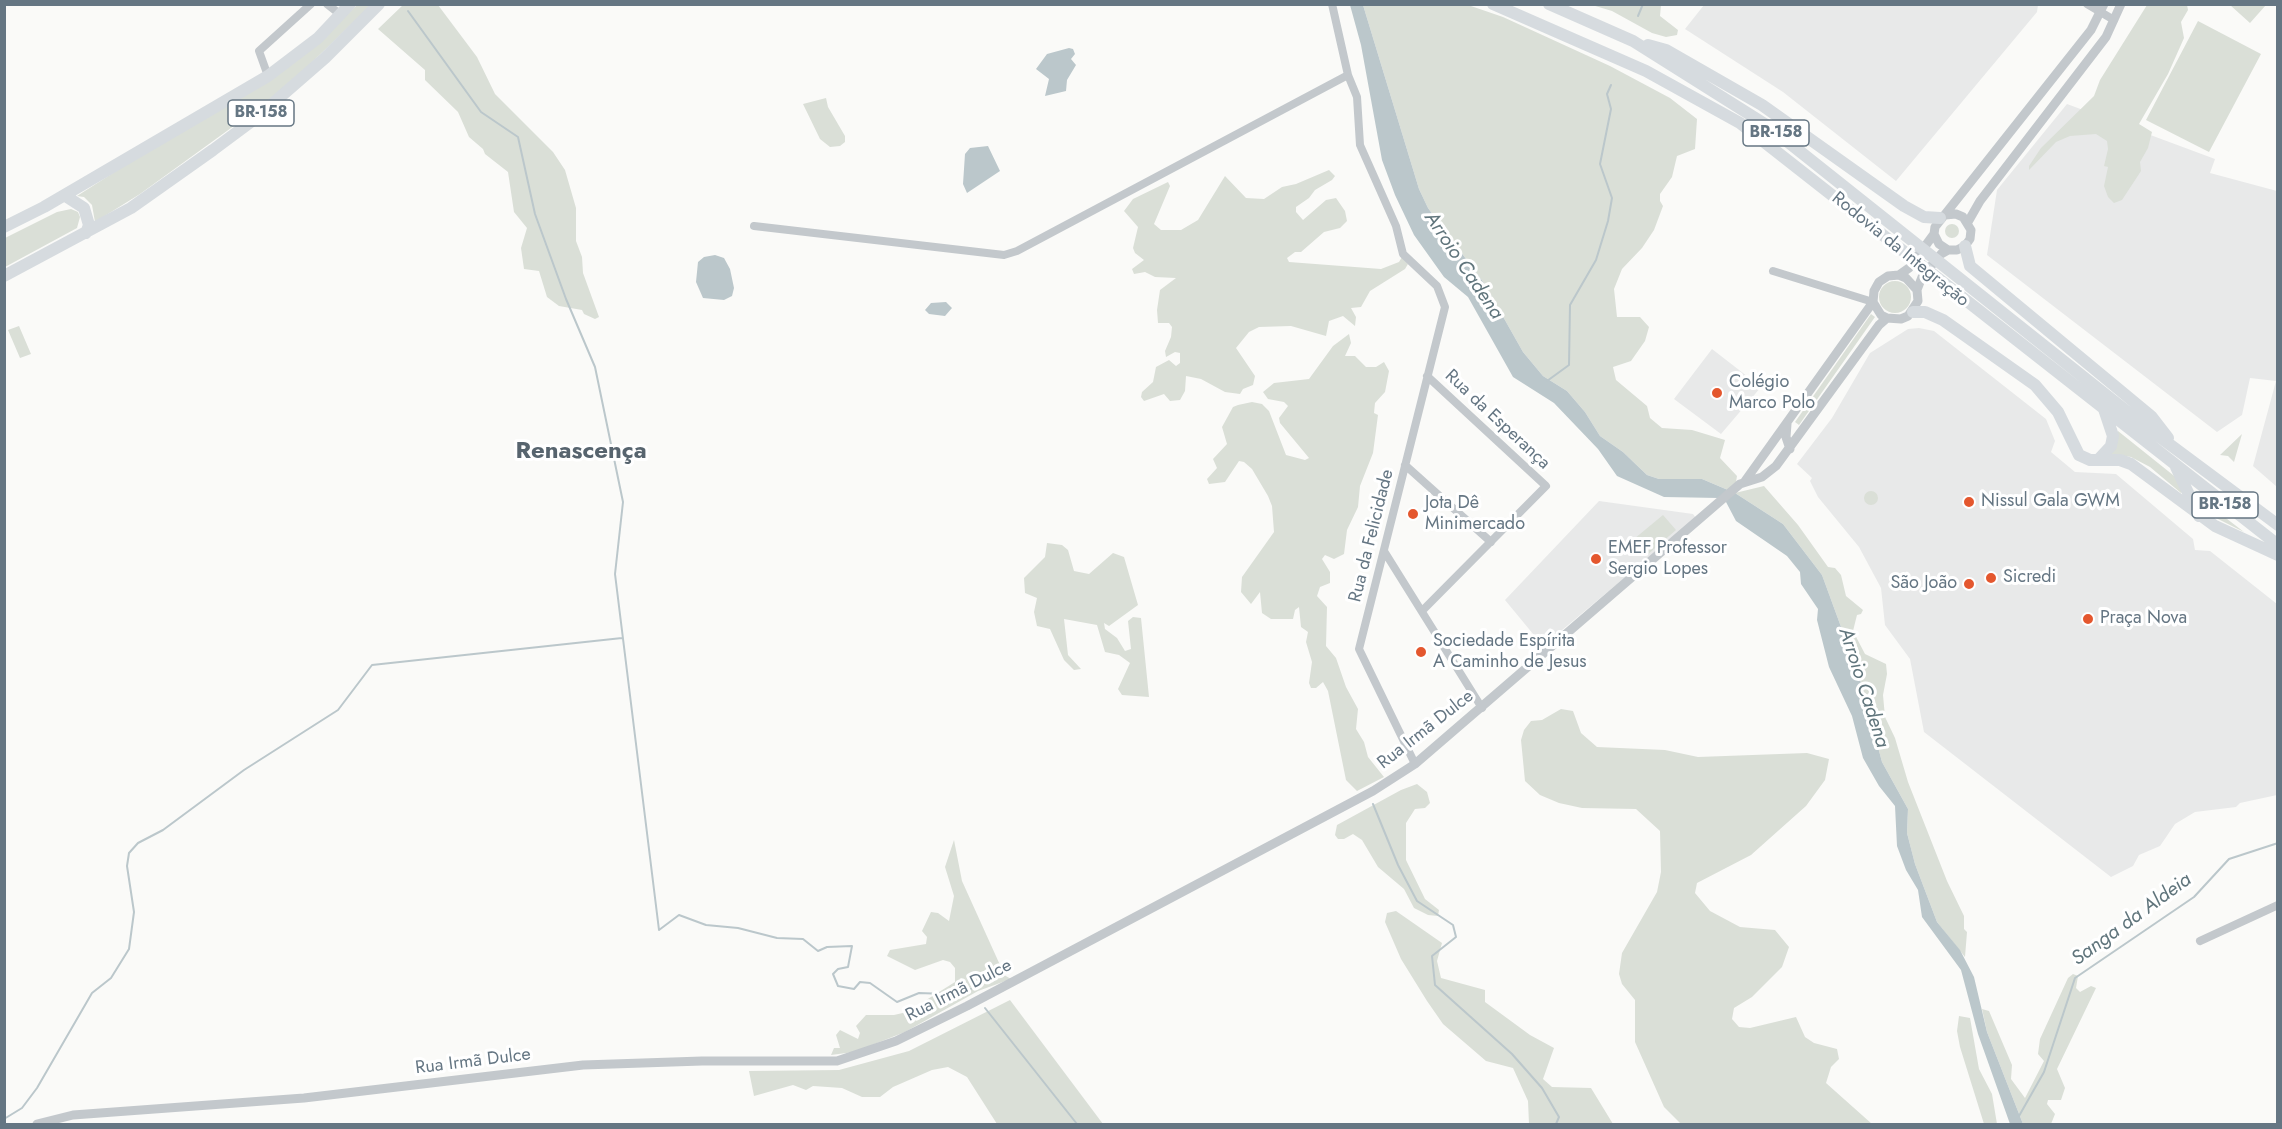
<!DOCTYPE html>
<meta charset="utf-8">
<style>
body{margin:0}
#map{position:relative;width:2282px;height:1129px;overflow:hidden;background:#fafaf8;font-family:Jost,sans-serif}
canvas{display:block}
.frame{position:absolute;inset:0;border:6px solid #657683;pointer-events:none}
</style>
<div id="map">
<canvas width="2282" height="1129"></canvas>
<div class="frame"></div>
</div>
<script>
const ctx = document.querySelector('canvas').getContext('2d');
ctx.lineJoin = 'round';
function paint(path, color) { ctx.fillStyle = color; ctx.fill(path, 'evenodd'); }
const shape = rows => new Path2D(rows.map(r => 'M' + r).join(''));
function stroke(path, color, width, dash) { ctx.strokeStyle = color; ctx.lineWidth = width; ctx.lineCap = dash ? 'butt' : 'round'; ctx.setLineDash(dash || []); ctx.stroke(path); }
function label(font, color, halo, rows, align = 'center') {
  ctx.font = font + ' Jost,sans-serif'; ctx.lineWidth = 6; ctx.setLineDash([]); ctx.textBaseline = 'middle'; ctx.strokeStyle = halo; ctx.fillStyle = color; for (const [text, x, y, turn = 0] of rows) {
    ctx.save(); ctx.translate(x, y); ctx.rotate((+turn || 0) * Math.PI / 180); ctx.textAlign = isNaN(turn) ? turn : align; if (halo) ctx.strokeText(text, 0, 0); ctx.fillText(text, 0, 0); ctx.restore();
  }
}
paint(shape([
 [1704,5,1704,4,2038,5,2037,12,1896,181,1783,92,1685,29],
 [2067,104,2215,159,2210,173,2277,191,2277,487,2253,466,2276,381,2250,378,2242,415,2217,432,1987,255,1997,190],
 [1919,328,1934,331,2046,419,2055,441,2051,452,2075,472,2116,474,2193,539,2195,550,2210,551,2277,604,2277,795,2240,803,2236,807,2195,812,2175,824,2160,846,2139,855,2133,866,2111,877,1924,732,1910,659,1885,625,1881,588,1859,547,1818,497,1810,481,1812,478,1797,464,1832,418,1870,353,1908,329],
 [1712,349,1761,387,1721,434,1674,399],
 [1599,501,1693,514,1696,518,1543,646,1505,600]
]), '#e8e9e9');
paint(shape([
 [357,5,371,5,302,72,260,107,140,194,95,222,92,205,84,197,77,196,321,40],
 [403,5,438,5,477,57,495,94,553,152,565,170,576,208,576,241,582,257,583,273,599,317,595,319,584,314,582,310,559,306,547,297,539,271,524,269,521,248,527,228,514,212,508,172,485,154,483,149,469,137,458,112,425,80,425,70,378,29],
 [1363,5,1468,5,1503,17,1610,66,1670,98,1697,119,1695,149,1677,156,1672,177,1660,194,1660,201,1663,206,1654,230,1642,248,1622,269,1614,289,1617,317,1640,317,1649,327,1645,341,1631,361,1613,367,1616,380,1647,406,1650,418,1662,428,1692,430,1725,440,1720,458,1737,476,1736,482,1728,490,1702,479,1659,479,1647,475,1623,452,1600,436,1585,412,1567,391,1543,376,1523,352,1484,283,1428,208,1419,189],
 [1592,5,1661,5,1660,16,1678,30,1677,35,1666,37,1652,33,1612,11],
 [2147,5,2187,5,2188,10,2181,22,2184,38,2168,74,2139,124,2152,132,2148,148,2140,162,2141,171,2122,200,2114,203,2108,197,2104,186,2108,167,2104,166,2108,149,2107,141,2096,134,2070,136,2056,142,2029,170,2029,166,2041,148,2094,96,2100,80],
 [2230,5,2266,5,2250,23],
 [2198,21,2261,54,2209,152,2146,120],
 [826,98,828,107,845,136,845,142,840,146,830,147,820,139,803,104],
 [1329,170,1335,176,1332,180,1315,190,1309,198,1296,207,1296,212,1303,220,1326,200,1336,198,1345,211,1347,221,1340,228,1324,232,1301,252,1295,252,1287,258,1289,262,1381,269,1399,262,1402,257,1408,264,1405,269,1370,291,1361,307,1351,308,1356,317,1355,326,1343,316,1329,321,1326,336,1291,326,1259,327,1249,332,1236,348,1255,376,1253,385,1243,389,1240,394,1225,392,1201,379,1186,376,1185,391,1180,400,1170,401,1164,394,1144,401,1141,397,1142,392,1153,382,1156,367,1169,360,1176,366,1180,363,1180,353,1175,352,1166,357,1165,351,1171,337,1172,327,1169,323,1158,323,1157,310,1160,290,1176,278,1155,277,1145,272,1134,274,1132,269,1144,260,1135,253,1133,248,1138,227,1124,211,1133,199,1168,182,1170,186,1154,224,1161,230,1181,230,1198,220,1225,176,1246,198,1264,199,1282,187,1296,184],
 [71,209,78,212,80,217,77,228,5,267,5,238,57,212],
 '1945 231a7 7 0 1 1 14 0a7 7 0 1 1-14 0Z',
 '1879 297a16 16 0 1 1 32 0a16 16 0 1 1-32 0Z',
 [1871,314,1875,317,1799,425,1795,422],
 [19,326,31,354,20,358,8,330],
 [1349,334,1351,343,1345,356,1355,356,1366,367,1376,367,1384,362,1389,371,1385,392,1375,403,1374,413,1378,415,1373,453,1360,486,1358,507,1347,530,1344,554,1334,559,1325,555,1322,559,1330,572,1330,583,1320,587,1317,596,1327,607,1326,646,1336,658,1346,687,1358,709,1356,729,1364,742,1368,757,1384,777,1357,791,1346,780,1328,691,1323,682,1316,688,1311,688,1309,683,1312,662,1306,642,1308,632,1301,627,1299,607,1295,610,1293,619,1271,619,1262,613,1260,592,1251,604,1241,592,1242,577,1274,532,1272,506,1268,496,1252,469,1244,462,1239,461,1225,482,1209,484,1207,479,1217,468,1213,459,1227,444,1222,427,1233,407,1238,405,1252,402,1262,404,1269,411,1286,455,1305,460,1309,458,1280,423,1279,418,1288,406,1284,402,1268,399,1263,392,1274,383,1309,379,1333,346],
 [2118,431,2178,479,2184,491,2181,493,2150,467,2131,457,2111,454,2117,443],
 [2242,434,2234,462,2228,456,2220,455],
 [1764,486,1798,525,1828,567,1835,568,1841,575,1846,596,1863,610,1861,614,1857,615,1853,631,1865,654,1886,664,1887,674,1883,695,1885,717,1895,738,1908,782,1947,881,1964,916,1964,929,1967,932,1965,957,1937,922,1915,864,1907,833,1908,809,1882,762,1859,676,1822,575,1783,524,1735,493],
 '1864 498a7 7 0 1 1 14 0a7 7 0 1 1-14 0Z',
 [2196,495,2244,532,2208,514],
 [1663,515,1676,530,1647,555,1634,539],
 [1047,543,1062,545,1068,550,1074,571,1089,574,1113,553,1124,557,1138,605,1109,626,1104,623,1105,629,1117,638,1125,651,1131,649,1128,621,1133,617,1141,618,1149,697,1122,695,1118,689,1130,663,1119,655,1105,652,1097,625,1064,619,1068,655,1081,669,1074,670,1064,660,1050,629,1037,626,1034,612,1037,598,1025,593,1024,578,1045,557],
 [1561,709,1573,711,1581,733,1597,747,1665,750,1698,757,1807,753,1829,759,1825,780,1806,806,1751,855,1697,883,1695,893,1710,911,1740,927,1775,930,1789,947,1782,967,1752,997,1734,1008,1732,1019,1739,1027,1750,1028,1796,1017,1805,1037,1814,1043,1837,1049,1839,1059,1831,1067,1826,1083,1872,1124,1681,1124,1664,1107,1635,1042,1635,1000,1622,984,1619,974,1622,953,1657,892,1661,872,1660,831,1636,809,1582,808,1559,803,1540,795,1525,781,1521,740,1524,730,1531,721,1542,720],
 [1417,784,1427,792,1430,803,1425,808,1415,809,1406,823,1406,860,1425,899,1439,910,1438,916,1428,915,1414,908,1404,889,1378,867,1362,840,1353,834,1344,839,1338,839,1335,835,1337,825,1401,790],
 [954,840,962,881,1000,965,999,972,1011,979,978,991,905,1032,854,1052,831,1055,834,1048,840,1048,836,1035,840,1030,858,1039,860,1033,856,1026,866,1015,894,1015,907,1012,955,982,955,968,950,962,943,960,915,970,887,956,890,950,926,944,927,937,922,931,931,912,938,913,949,921,954,896,945,867],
 [1396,911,1442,943,1437,961,1441,978,1485,990,1485,1002,1530,1035,1554,1048,1543,1079,1552,1087,1591,1088,1613,1124,1529,1124,1528,1101,1513,1068,1486,1061,1443,1024,1427,1001,1401,959,1385,922,1387,913],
 [2073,974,2078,976,2076,988,2080,992,2091,986,2096,988,2057,1069,2065,1088,2061,1100,2048,1100,2047,1104,2055,1114,2051,1124,2023,1124,1987,1032,1982,1009,1989,1011,2012,1065,2011,1079,2025,1098,2044,1061,2038,1054,2040,1039,2068,978],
 [1010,1000,1103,1124,997,1124,967,1077,948,1067,932,1070,893,1087,880,1097,862,1097,842,1088,813,1086,806,1090,793,1085,754,1096,749,1071,839,1070,909,1051],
 [1959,1016,1970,1018,1979,1069,1992,1094,1997,1124,1984,1124,1960,1047,1957,1031]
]), '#dadfd7');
paint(shape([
 [1350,5,1363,5,1419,189,1428,208,1484,283,1523,352,1543,376,1567,391,1585,412,1600,436,1623,452,1647,475,1659,479,1702,479,1735,493,1783,524,1822,575,1859,676,1882,762,1908,809,1907,833,1915,864,1937,922,1960,950,1974,977,1987,1032,2023,1124,2010,1124,1978,1034,1961,970,1922,917,1918,890,1906,870,1897,846,1895,806,1879,786,1863,758,1852,716,1829,667,1817,620,1818,609,1801,584,1800,572,1787,556,1736,521,1726,502,1719,498,1664,497,1617,476,1598,449,1554,403,1513,377,1468,297,1444,277,1414,235,1395,195,1382,160,1361,45],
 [1069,48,1073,49,1075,54,1071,59,1076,65,1067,80,1066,91,1045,96,1049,79,1036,69,1047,54],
 [988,146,1000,171,967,193,963,184,965,154,970,148],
 [715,255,724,258,730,269,734,288,732,296,724,300,703,298,696,282,698,262,704,257],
 [946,302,952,308,945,316,929,314,925,310,931,303]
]), '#bbc7cb');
stroke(shape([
 [408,11,481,112,518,137,535,214,566,299,595,367,623,502,615,574,659,930,679,915,706,925,738,928,777,938,803,939,818,951,827,947,852,946,848,967,838,969,833,974,838,986,854,989,860,982,870,983,897,1002,919,993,946,994,971,989],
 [1638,16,1643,4],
 [1547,381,1569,365,1570,305,1596,260,1608,221,1612,198,1600,164,1611,109,1607,94,1611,85],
 [1373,804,1398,865,1417,901,1453,925,1456,937,1432,956,1435,985,1512,1054,1542,1088,1559,1117,1556,1124],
 [985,1008,1077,1124],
 [2019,1116,2044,1072,2075,978,2194,897,2229,859,2278,843],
 [4,1119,22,1108,37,1088,92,993,111,978,129,949,134,912,127,866,129,853,138,843,163,830,244,770,338,710,372,665,622,638]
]), '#bbc7cb', 2);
stroke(shape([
 [327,4,341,15],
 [1332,4,1348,75,1357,97,1360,145,1396,226,1403,254,1437,286,1445,307,1359,649,1415,764],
 [2087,4,2114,20],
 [268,76,259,51,311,4],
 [754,226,1004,255,1017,251,1348,75],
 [1773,271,1873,302],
 [1405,465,1491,542],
 [1384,551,1482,708],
 [1422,611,1546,486,1427,376],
 [2200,941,2278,905]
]), '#c3c8cc', 8);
stroke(shape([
 [1945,215,1956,214,1963,217,1971,230,1970,239,1965,246,1957,250,1948,250,1939,244,1934,234,1935,227,2091,30,2104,4],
 [1968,222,1980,201,2106,37,2121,4],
 [1899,275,1906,278,1917,290],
 [1873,302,1881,315,1887,318,1901,319,1908,316,1918,301,1917,290,1922,277,1941,254,1948,250],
 [1787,424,1786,437,1790,449],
 [1745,481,1873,302,1874,291,1879,282,1888,276,1899,275,1909,268,1934,234],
 [37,1124,73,1115,304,1098,583,1065,702,1061,837,1061,896,1041,967,1006,1373,791,1415,764,1740,484,1762,477,1776,466,1879,325,1887,318]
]), '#c3c8cc', 9);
stroke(shape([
 [1493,4,1646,71,1740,123,2278,545],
 [1549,4,1633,41,1768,126,2145,426,2278,525],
 [1648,45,1666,50,1762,105,1904,206,1924,217,1940,218],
 [64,195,84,208,89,225,86,233],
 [4,227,44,207,268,76,318,38,350,4],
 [1965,246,1970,266,2151,416,2168,438],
 [4,276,131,208,213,150,256,118,325,58,379,4],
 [1913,312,1925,312,1943,320,2035,385,2058,412,2079,455,2090,460,2120,460,2131,464,2215,526,2278,555],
 [2098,460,2111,446,2113,436,2104,409],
 [2176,467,2199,516]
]), '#d6dbdf', 12);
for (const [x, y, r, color] of [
 [1717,393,6,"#e4572e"],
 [1969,502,6,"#e4572e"],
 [1413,514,6,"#e4572e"],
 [1596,559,6,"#e4572e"],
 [1991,578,6,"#e4572e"],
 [1969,584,6,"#e4572e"],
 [2088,619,6,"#e4572e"],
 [1421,652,6,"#e4572e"]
]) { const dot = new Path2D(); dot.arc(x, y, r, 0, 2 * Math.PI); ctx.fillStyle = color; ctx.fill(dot); stroke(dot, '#fff', 2); }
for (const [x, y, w] of [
 [261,113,66],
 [1776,133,66],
 [2225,505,66]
]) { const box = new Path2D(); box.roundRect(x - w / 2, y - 13, w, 26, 4.5); ctx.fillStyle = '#fff'; ctx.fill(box); stroke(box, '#657683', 1.5); }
label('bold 16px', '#657683', null, [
 ["BR-158",261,113],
 ["BR-158",1776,133],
 ["BR-158",2225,505]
]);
label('18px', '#657683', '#fff', [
 ["Rodovia da Integração",1900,250,39],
 ["Rua da Esperança",1497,420,43],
 ["Rua da Felicidade",1372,536,-76],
 ["Rua Irmã Dulce",1426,730,-38],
 ["Rua Irmã Dulce",959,991,-27],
 ["Rua Irmã Dulce",473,1062,-7]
]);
label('18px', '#657683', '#fff', [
 ["Colégio",1729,383],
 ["Marco Polo",1729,404],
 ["Nissul Gala GWM",1981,502],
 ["Jota Dê",1425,504],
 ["Minimercado",1425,525],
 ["EMEF Professor",1608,549],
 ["Sergio Lopes",1608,570],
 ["Sicredi",2003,578],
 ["São João",1957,584,"right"],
 ["Praça Nova",2100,619],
 ["Sociedade Espírita",1433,642],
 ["A Caminho de Jesus",1433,663]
], 'left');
label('italic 20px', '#60757c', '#fff', [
 ["Arroio Cadena",1463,266,56],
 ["Arroio Cadena",1863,688,72],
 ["Sanga da Aldeia",2132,920,-36]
]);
label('bold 24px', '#57646e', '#fff', [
 ["Renascença",581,452]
]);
</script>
